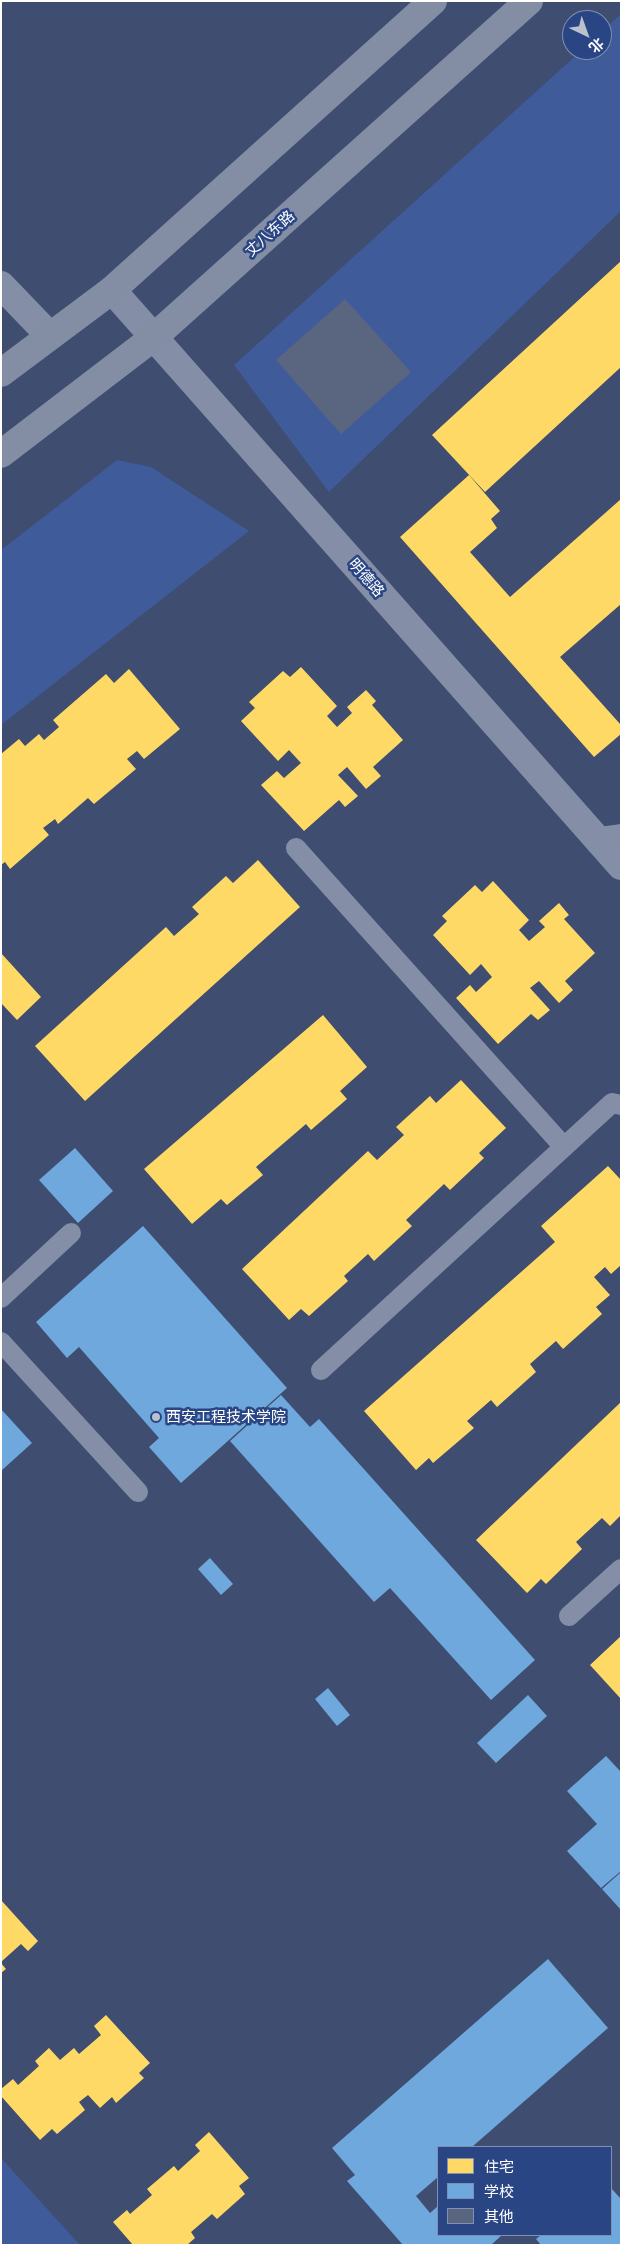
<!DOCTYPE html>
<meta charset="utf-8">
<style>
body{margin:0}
#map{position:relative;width:622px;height:2246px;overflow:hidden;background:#3e4d70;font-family:Raleway,"Noto Sans SC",sans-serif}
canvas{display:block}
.frame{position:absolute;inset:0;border:2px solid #fff;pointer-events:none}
.legend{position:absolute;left:437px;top:2146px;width:175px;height:90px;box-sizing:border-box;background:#2a4584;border:1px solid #7f8fb5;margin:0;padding:6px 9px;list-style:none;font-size:15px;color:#fff}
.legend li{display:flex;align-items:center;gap:10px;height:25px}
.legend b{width:25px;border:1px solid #7f8fb5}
.north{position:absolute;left:562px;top:10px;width:50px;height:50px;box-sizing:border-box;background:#2a4584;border:1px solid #7f8fb5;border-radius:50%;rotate:138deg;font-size:14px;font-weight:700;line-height:20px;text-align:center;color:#fff}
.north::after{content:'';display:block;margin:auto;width:18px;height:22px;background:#bbc1cd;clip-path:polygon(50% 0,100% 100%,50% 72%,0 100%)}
</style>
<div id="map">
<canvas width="622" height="2246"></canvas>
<div class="frame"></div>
<ul class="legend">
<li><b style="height:14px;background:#ffd966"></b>住宅</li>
<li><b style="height:14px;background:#6fa8dc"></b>学校</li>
<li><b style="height:14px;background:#5a6580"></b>其他</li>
</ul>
<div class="north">北</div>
</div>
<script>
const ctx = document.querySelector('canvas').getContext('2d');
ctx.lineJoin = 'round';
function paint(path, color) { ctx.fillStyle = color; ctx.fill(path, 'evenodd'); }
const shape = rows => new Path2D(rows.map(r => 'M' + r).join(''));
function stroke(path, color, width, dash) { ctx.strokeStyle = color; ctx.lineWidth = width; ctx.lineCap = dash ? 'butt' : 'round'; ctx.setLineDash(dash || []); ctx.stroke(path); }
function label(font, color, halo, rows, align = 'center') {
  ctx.font = font + ' Raleway,"Noto Sans SC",sans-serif'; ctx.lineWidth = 5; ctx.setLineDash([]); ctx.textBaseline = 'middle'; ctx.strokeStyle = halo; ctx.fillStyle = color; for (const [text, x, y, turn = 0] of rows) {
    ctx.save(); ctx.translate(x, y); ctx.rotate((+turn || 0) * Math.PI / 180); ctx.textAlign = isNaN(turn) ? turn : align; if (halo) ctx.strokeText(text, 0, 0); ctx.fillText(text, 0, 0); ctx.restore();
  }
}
paint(shape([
 [621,14,621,211,329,492,234,365,582,50,602,50,602,31],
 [117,460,151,467,249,531,1,725,1,550],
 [1,2158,80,2245,1,2245]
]), '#3f5b9a');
paint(shape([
 [621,261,621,367,485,492,432,435],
 [469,475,500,511,491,519,497,528,470,552,510,597,621,499,621,604,560,657,621,725,621,734,594,757,400,537],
 [301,667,337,706,327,716,337,727,352,713,347,707,366,690,376,701,372,705,403,740,373,767,381,776,366,789,347,767,338,775,358,796,345,807,339,800,304,831,261,785,277,771,284,778,301,763,289,750,278,761,241,721,255,708,249,702,283,671,290,677],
 [129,669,180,729,144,759,137,751,127,759,136,769,94,804,88,798,58,824,55,819,43,828,49,835,10,869,5,862,1,865,1,754,19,739,25,746,39,734,44,740,59,727,53,720,106,674,114,683],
 [258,860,300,907,85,1101,35,1046,166,927,174,936,199,914,192,907,226,876,233,883],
 [493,881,529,920,519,930,529,941,545,927,539,921,559,903,569,915,564,919,595,953,565,981,573,990,559,1003,539,981,530,988,550,1010,538,1020,531,1014,498,1044,456,998,470,985,476,992,492,977,481,964,470,975,433,935,447,921,442,916,475,885,482,892],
 [1,953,41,997,17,1020,1,1003],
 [323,1015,367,1067,340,1091,347,1099,311,1130,306,1124,256,1167,263,1175,227,1205,221,1199,192,1224,144,1169],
 [461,1080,506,1128,479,1153,484,1158,450,1190,444,1184,406,1220,412,1226,374,1261,368,1254,344,1276,348,1281,309,1316,301,1309,289,1320,242,1269,368,1151,377,1160,404,1135,396,1127,430,1096,436,1103],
 [608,1166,621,1180,621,1265,611,1274,605,1267,594,1277,610,1295,596,1307,602,1314,563,1349,556,1341,530,1364,536,1372,497,1407,491,1400,467,1421,474,1428,433,1463,429,1458,416,1470,364,1411,555,1242,541,1226],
 [621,1402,621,1515,610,1526,602,1518,576,1542,582,1549,546,1584,541,1579,527,1593,476,1540],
 [621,1636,621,1699,590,1665],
 [1,1900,38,1941,28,1951,21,1944,1,1962],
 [1,1963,6,1969,1,1973],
 [106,2015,150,2063,139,2073,144,2078,116,2103,112,2097,100,2108,88,2095,79,2102,85,2110,57,2134,52,2129,40,2140,1,2096,1,2089,13,2079,18,2085,39,2066,35,2061,49,2048,60,2060,74,2048,79,2054,101,2035,94,2026],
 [209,2132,249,2178,239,2186,245,2194,217,2219,212,2214,191,2232,195,2238,187,2245,133,2245,113,2222,127,2210,130,2214,152,2195,147,2189,174,2166,178,2171,200,2151,195,2145]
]), '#ffd966');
paint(shape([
 [75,1148,113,1191,78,1223,39,1180],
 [143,1226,287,1388,181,1483,149,1447,159,1438,79,1347,67,1358,36,1322],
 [281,1395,310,1427,319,1419,535,1660,491,1700,390,1588,374,1602,230,1441],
 [1,1409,32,1443,1,1471],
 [210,1558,233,1584,221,1595,198,1569],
 [328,1688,350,1715,337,1726,315,1699],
 [528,1695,547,1716,496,1763,477,1743],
 [606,1756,621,1772,621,1871,601,1888,567,1851,597,1824,567,1791],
 [621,1872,621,1910,602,1889],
 [548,1959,608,2028,472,2147,438,2147,438,2177,416,2196,430,2213,438,2206,438,2235,502,2235,491,2245,403,2245,347,2181,355,2175,332,2148],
 [611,2188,621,2199,621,2245,541,2245,536,2239,541,2235,611,2235]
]), '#6fa8dc');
paint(shape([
 [345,299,411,372,341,434,276,360]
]), '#5a6580');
stroke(shape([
 [296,848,564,1147],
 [1,1298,71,1233],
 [1,1342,138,1492],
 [321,1370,612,1103,621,1105],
 [569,1616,621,1569]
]), '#848ea6', 20);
stroke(shape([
 [1,285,50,336],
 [599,841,621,838]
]), '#848ea6', 28);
stroke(shape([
 [112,290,621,866]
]), '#848ea6', 28);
stroke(shape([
 [1,373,112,290,433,1],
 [1,454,154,337,529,1]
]), '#838da3', 28);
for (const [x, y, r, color] of [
 [156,1417,5,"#bbc1cd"]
]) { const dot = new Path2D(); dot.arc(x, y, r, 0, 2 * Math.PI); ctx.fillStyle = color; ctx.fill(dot); stroke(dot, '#2a4584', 2); }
label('15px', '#fff', '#2a4584', [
 ["丈八东路",270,234,-42],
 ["明德路",366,578,49]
]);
label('15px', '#fff', '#2a4584', [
 ["西安工程技术学院",166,1417]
], 'left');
</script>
